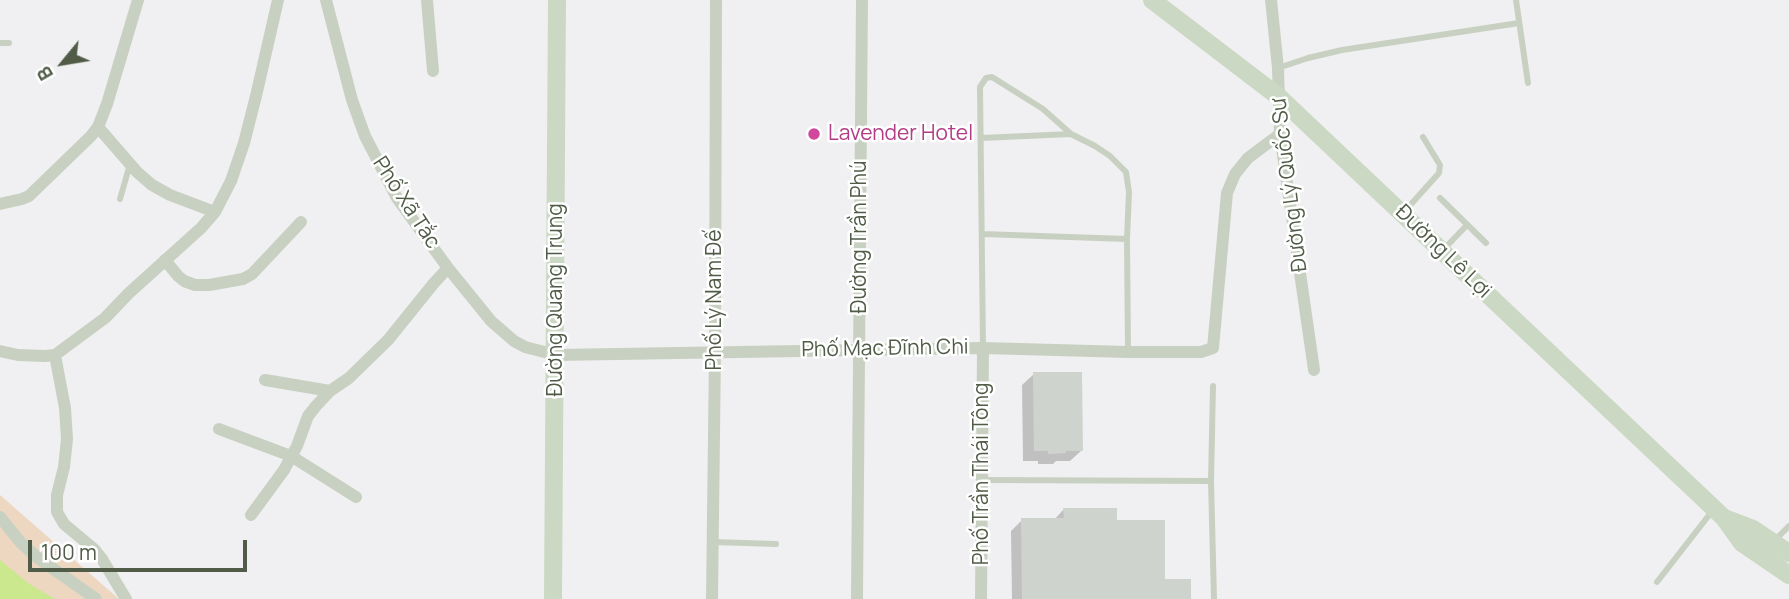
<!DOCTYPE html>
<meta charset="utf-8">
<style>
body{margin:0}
#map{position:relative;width:1789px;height:599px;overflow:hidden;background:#f0f0f2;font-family:Manrope,sans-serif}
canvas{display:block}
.north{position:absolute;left:28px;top:28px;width:70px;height:70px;-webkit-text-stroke:5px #fff;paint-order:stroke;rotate:240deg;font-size:19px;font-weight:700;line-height:28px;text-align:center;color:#515c48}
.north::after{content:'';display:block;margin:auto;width:24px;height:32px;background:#515c48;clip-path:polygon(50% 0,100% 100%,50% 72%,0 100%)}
.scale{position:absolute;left:28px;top:540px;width:219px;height:32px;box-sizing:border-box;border:4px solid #515c48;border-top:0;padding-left:9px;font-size:21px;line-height:24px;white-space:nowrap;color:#515c48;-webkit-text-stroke:5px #fff;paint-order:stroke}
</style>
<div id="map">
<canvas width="1789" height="599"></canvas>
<div class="north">B</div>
<div class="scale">100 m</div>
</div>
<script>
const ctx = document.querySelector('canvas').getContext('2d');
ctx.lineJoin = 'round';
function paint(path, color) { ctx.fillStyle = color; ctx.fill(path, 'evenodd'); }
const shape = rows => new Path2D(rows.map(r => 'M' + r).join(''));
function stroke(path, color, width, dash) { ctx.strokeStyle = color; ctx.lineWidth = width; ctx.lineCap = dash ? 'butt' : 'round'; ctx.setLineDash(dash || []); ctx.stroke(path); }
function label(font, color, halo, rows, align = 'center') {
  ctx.font = font + ' Manrope,sans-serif'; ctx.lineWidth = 5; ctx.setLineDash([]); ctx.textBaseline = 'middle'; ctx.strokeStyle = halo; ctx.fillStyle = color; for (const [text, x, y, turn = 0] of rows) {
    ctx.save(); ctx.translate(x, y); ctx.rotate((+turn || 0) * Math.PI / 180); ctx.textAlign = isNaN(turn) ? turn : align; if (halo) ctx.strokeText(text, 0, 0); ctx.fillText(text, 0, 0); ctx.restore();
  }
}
paint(shape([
 [0,495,119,599,0,599]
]), '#edd7c0');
paint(shape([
 [0,560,28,583,55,599,0,599]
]), '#cce88f');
paint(shape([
 [1034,374,1082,450,1070,461,1056,461,1053,464,1038,464,1038,461,1023,461,1022,385],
 [1064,509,1115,522,1164,580,1189,599,1012,599,1011,531,1022,520,1054,520]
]), '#0003');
paint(shape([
 [1033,372,1082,372,1083,451,1066,451,1066,453,1048,454,1048,451,1034,451],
 [1063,508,1117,508,1117,520,1165,520,1165,579,1191,579,1191,599,1022,599,1021,518,1064,518]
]), '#ced4cd');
stroke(shape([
 [1516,0,1528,83],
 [0,43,9,43],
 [1278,68,1308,58,1342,50,1519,23],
 [981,138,1071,134],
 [1440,198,1486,243],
 [120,199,130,164],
 [1404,212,1439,173,1440,165,1423,137],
 [982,234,1127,239],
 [1443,250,1467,225],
 [983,348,980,87,986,78,992,77,1043,109,1071,134,1095,146,1110,156,1126,172,1129,192,1127,239,1128,352],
 [1213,386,1211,481,1214,599],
 [982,480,1211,481],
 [1774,541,1789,526],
 [713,542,776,544],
 [1657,582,1713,510]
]), '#c8d1c1', 6);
stroke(shape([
 [326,0,352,100,365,136,397,198,448,268,491,321,514,341,525,347,556,355,983,348,1128,352,1201,352,1213,348,1227,193,1235,174,1248,158,1280,134],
 [427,0,433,71],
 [1271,0,1278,68,1280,134,1314,370],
 [98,127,137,172,152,185,170,195,215,212],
 [0,204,22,199,29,196,91,136,98,127,107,104,138,0],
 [165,260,178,276,184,281,195,285,209,285,243,279,252,274,301,222],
 [0,351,18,355,45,356,55,355,105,318,129,293,201,228,215,212,231,181,244,143,256,96,278,0],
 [55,355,65,408,67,439,64,467,57,495,57,512,64,524,94,549,102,559,126,599],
 [265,380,330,391],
 [219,429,291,456,356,497],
 [251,515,284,470,297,446,308,416,316,406,330,391,349,378,388,340,434,283,448,268],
 [0,517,21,543,38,558,96,599],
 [712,599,715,351,716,0],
 [857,599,862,0],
 [981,599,983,348]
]), '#c8d1c1', 12);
stroke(shape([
 [1152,0,1279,97,1724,518,1742,543,1789,575],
 [1724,518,1753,529,1789,553],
 [553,599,557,0]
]), '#cbd8c3', 18);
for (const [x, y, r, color] of [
 [814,134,7,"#d1479c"]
]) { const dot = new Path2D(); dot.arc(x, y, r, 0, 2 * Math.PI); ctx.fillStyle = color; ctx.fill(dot); stroke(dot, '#fff', 2.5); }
label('21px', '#b23c85', '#fff', [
 ["Lavender Hotel",828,134]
], 'left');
label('21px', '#515c48', '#fff', [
 ["Đường Lý Quốc Sư",1290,185,-97],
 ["Phố Xã Tắc",406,203,57],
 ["Đường Trần Phú",860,237,-90],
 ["Đường Lê Lợi",1443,252,44],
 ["Đường Quang Trung",556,300,-90],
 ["Phố Lý Nam Đế",715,300,-90],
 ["Phố Mạc Đĩnh Chi",885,349,-1],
 ["Phố Trần Thái Tông",982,474,-90]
]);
</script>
